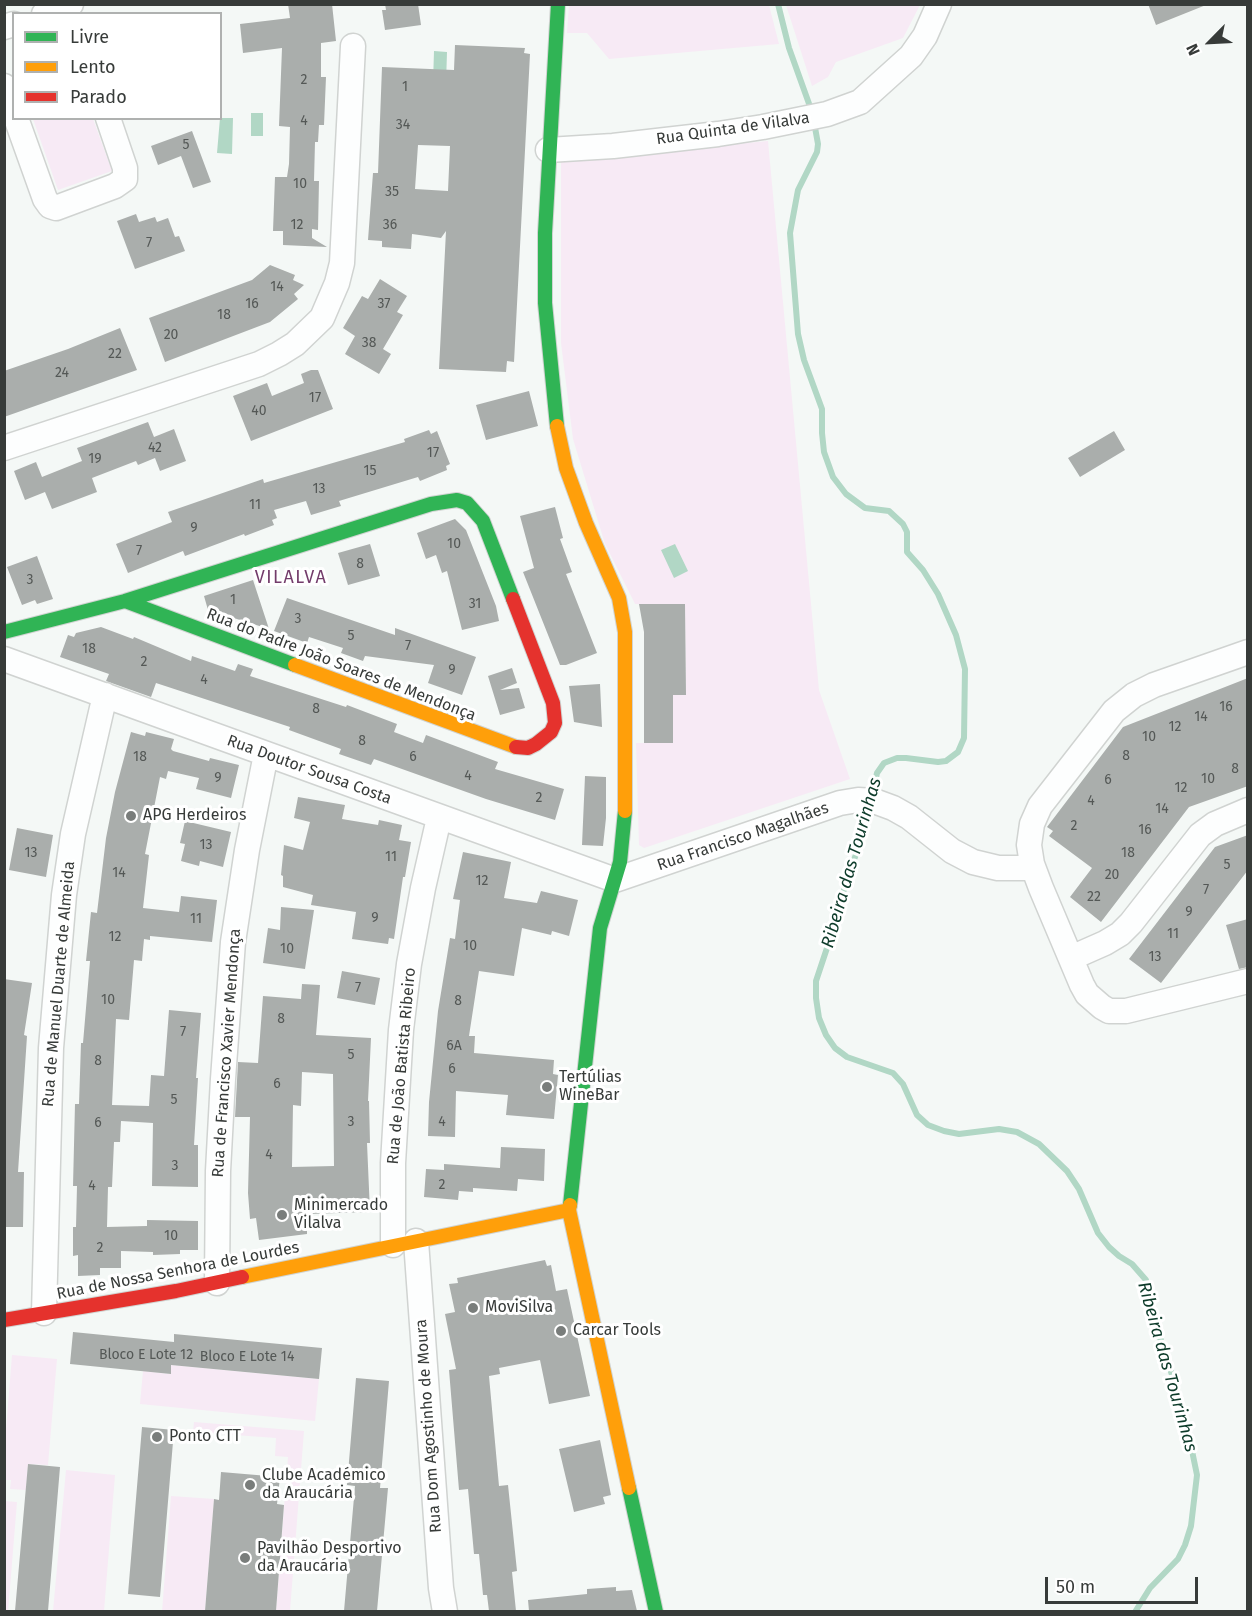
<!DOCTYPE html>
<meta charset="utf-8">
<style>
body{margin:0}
#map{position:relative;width:1252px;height:1616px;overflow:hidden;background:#f4f8f6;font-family:"Fira Sans",sans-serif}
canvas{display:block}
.frame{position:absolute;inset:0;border:6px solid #373b39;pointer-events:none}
.legend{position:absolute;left:12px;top:12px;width:210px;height:108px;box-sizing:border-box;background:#fff;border:2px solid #afb1b0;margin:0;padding:8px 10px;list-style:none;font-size:18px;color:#373b39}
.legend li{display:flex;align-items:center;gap:12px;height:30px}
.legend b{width:30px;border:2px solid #afb1b0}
.north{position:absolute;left:1180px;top:12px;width:60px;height:60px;-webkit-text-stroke:4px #fff;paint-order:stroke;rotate:246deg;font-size:16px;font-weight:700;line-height:24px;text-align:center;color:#373b39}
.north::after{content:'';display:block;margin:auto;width:21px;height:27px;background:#373b39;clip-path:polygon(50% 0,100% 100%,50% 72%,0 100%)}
.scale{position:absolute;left:1045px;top:1577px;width:153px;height:27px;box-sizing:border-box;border:3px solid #373b39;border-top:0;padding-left:8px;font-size:18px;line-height:21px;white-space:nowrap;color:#373b39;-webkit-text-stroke:4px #fff;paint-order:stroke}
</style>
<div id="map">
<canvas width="1252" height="1616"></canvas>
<div class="frame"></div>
<ul class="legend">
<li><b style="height:8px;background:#30b455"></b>Livre</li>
<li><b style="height:8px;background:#ff9f0a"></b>Lento</li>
<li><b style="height:8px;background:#e5322d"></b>Parado</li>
</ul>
<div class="north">N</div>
<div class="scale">50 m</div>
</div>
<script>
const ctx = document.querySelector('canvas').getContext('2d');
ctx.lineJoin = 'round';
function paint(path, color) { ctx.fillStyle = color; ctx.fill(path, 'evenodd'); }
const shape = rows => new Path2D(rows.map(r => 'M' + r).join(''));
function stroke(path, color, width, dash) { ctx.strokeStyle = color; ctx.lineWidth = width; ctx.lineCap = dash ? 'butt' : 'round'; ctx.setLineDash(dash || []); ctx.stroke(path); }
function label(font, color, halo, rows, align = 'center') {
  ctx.font = font + ' "Fira Sans",sans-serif'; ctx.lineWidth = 6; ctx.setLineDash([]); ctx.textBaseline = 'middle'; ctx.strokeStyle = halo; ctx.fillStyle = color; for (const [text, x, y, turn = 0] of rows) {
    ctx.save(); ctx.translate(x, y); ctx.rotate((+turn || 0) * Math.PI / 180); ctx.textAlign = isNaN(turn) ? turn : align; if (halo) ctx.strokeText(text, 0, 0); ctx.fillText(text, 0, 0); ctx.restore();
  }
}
paint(shape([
 [569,5,769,5,779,44,609,59,587,33,567,33],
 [786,5,786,4,920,5,903,38,836,62,828,77,812,86],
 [33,119,93,119,112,171,58,190],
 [768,141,819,690,850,779,644,848,639,845,636,743,673,743,673,695,686,694,685,605,635,604,605,544,573,439,561,343,561,160],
 [12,1355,57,1359,48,1465,28,1464,26,1490,10,1489,11,1480,5,1480,5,1442],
 [171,1365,319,1379,315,1421,140,1404,143,1371,170,1374],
 [194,1422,304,1431,290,1611,276,1611,288,1457,275,1456,276,1438,193,1432],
 [66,1470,115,1475,104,1611,53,1611],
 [171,1496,214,1499,205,1611,162,1612],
 [5,1501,17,1502,8,1612,4,1611]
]), '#f7eaf5');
paint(shape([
 [434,51,447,52,446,84,433,83],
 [251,113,263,113,263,136,251,136],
 [220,118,233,118,232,154,217,153],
 [675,544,688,571,674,578,661,550]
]), '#b1d7c5');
stroke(shape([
 [778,4,789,48,812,112],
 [814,122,818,144,817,152,798,190,790,233,798,334,804,360,822,409,822,433,824,452,833,477,846,494,865,508,889,511,903,524,907,532,907,552,923,570,938,594,956,635,965,669,964,738,958,752,946,761,938,762,906,758,897,758,884,763,877,773,872,795],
 [870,805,864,834,848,875,835,924,816,981,816,998,819,1018,826,1035,835,1048,847,1057,893,1073,903,1084,917,1115,928,1125,944,1131,959,1134,999,1129,1017,1132,1039,1144,1067,1171,1079,1189,1098,1233,1109,1247,1119,1256,1132,1264,1146,1280,1154,1319,1184,1412,1197,1475,1191,1526,1185,1545,1178,1559,1150,1588,1135,1612]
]), '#b1d7c5', 6);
paint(shape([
 [288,4,332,4,336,41,321,43,321,77,326,77,324,125,319,125,318,142,315,142,314,181,319,181,318,230,312,229,312,238,327,247,283,245,283,231,273,231,275,177,287,177,289,164,290,127,279,126,282,48,243,53,240,24,290,18],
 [385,4,418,4,421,25,385,30,382,10,386,10],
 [1148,4,1206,4,1206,5,1156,25],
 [455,45,525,48,524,53,530,54,514,362,507,361,506,372,439,369,446,231,441,238,412,234,411,249,382,247,382,241,368,240,373,173,378,173,382,67,454,70],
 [418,145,450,146,448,191,415,189],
 [192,131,211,182,193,188,181,156,158,165,151,146],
 [136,214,139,222,155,217,157,222,168,218,175,237,179,236,185,251,135,269,117,221],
 [270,265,295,275,293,280,304,285,294,294,298,299,270,322,165,362,149,318,252,280],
 [380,279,407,296,397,312,403,315,383,349,391,354,379,374,345,354,355,336,343,328,362,296,368,299],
 [120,328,137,370,4,417,4,371,68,349],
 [311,370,318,370,333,409,251,441,233,396,267,383,272,396,304,383,301,374],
 [529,391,538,426,486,440,476,405],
 [148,422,154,437,174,429,186,461,160,471,155,458,138,465,136,461,92,478,97,492,52,509,45,492,25,500,14,471,36,462,42,477,82,461,77,448],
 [429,430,431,434,437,431,450,464,446,466,447,470,420,481,418,477,339,501,341,506,311,515,306,501,274,510,277,518,272,520,274,525,245,536,244,534,185,556,183,551,128,573,116,544,172,522,168,512,263,479,264,483,405,442,404,439],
 [1114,431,1125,450,1080,477,1068,458],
 [555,507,563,538,560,539,572,572,566,574,597,653,566,665,560,665,523,572,534,568,520,516],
 [455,519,466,530,496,606,499,621,462,630,447,571,442,573,436,555,426,559,417,533],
 [370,544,380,576,348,585,338,553],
 [37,556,53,599,37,604,35,600,22,605,7,567],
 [253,580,269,629,208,610,204,596],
 [287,598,395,635,395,628,476,657,462,695,428,683,434,665,365,656,363,661,341,653,343,648,309,637,307,643,274,631],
 [639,604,685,604,686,695,673,695,673,743,644,743,644,632],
 [101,627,133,639,134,637,191,661,192,656,235,671,238,664,253,669,250,676,346,707,347,705,397,724,394,732,423,743,426,735,498,762,495,769,564,789,555,820,486,799,374,759,371,765,339,754,341,749,289,730,290,727,156,683,151,697,106,681,109,674,60,657,68,635,74,637,76,633],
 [512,668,517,683,500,690,519,688,525,708,500,715,488,676],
 [1248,678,1248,786,1189,807,1101,922,1070,897,1092,868,1049,836,1053,831,1047,827,1123,727],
 [600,684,602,727,574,722,569,686],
 [131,732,145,736,146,732,174,739,171,749,173,751,209,761,210,758,239,765,231,798,196,789,199,778,168,771,166,779,160,777,145,854,149,855,143,908,179,912,181,896,217,900,212,942,150,936,150,940,144,939,142,961,134,960,129,1020,116,1019,112,1105,149,1106,151,1075,164,1076,169,1010,201,1013,196,1078,198,1078,194,1145,198,1145,198,1187,152,1186,153,1123,121,1121,120,1142,114,1142,112,1187,108,1187,107,1227,147,1226,147,1220,198,1221,198,1250,180,1250,180,1254,153,1255,153,1252,121,1251,121,1268,100,1268,100,1275,78,1276,78,1255,73,1256,73,1227,76,1227,77,1186,73,1186,75,1104,79,1104,81,1043,83,1043,90,961,86,961,91,912,97,913,106,838,115,792],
 [585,776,606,777,606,818,603,846,582,845],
 [298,797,345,805,342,819,378,825,379,820,402,825,399,840,411,842,405,877,403,877,394,939,389,938,388,944,352,939,356,912,311,905,313,895,283,887,283,876,281,875,284,845,303,850,310,822,294,818],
 [185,821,231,832,223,867,200,861,199,866,181,861,185,844,180,843],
 [17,828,53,835,46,877,9,870],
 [1248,835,1248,870,1161,983,1129,959,1215,847],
 [463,852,511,862,504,898,537,903,541,891,578,900,569,936,552,931,551,935,522,928,514,976,479,971,469,1036,475,1036,474,1053,554,1060,553,1074,558,1075,554,1119,506,1115,508,1095,456,1091,455,1137,428,1136,429,1102,438,1011,450,938,455,939,460,900,453,899],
 [281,907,314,910,305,969,263,963,268,928,280,930],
 [1248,919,1248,967,1239,969,1226,925],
 [342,971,380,978,375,1005,337,998],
 [4,979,32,983,24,1035,27,1036,18,1172,24,1172,23,1227,4,1227],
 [302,984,320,985,316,1035,371,1038,368,1101,369,1101,370,1143,367,1143,370,1212,307,1214,307,1234,259,1240,256,1218,250,1219,248,1193,250,1117,235,1117,238,1062,258,1063,263,996,301,999],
 [302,1072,333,1074,334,1166,292,1167,293,1105,301,1106],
 [501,1147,545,1149,544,1181,518,1179,517,1191,473,1188,473,1192,459,1191,458,1200,424,1197,426,1169,444,1170,444,1164,500,1168],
 [545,1260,547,1266,551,1265,556,1291,567,1289,590,1396,549,1404,540,1360,499,1368,500,1374,489,1376,499,1486,508,1485,517,1571,512,1572,516,1611,489,1611,487,1595,483,1595,479,1554,474,1554,468,1489,459,1490,449,1370,456,1369,445,1314,455,1312,449,1284,458,1283,457,1278],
 [73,1332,174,1342,174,1334,322,1348,319,1379,171,1365,171,1374,70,1364],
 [356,1378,389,1381,380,1488,388,1488,377,1611,344,1611,355,1486,347,1485],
 [142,1427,174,1430,160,1597,128,1594],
 [600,1440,611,1495,603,1497,605,1504,574,1512,559,1449],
 [28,1464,60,1467,48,1611,15,1611],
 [221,1472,280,1477,277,1504,284,1505,276,1611,205,1611,214,1499,219,1500],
 [616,1587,616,1591,632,1590,637,1611,529,1611,528,1600,587,1594,587,1589]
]), '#aaaeac');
const street = shape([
 [44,14,71,4],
 [4,27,14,24],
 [4,86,14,111],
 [16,118,45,199,50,206,56,208,115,186,125,179,125,168,108,118],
 [548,150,613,146,718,134,763,127,827,114,860,102,911,56,925,36,939,4],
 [4,448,259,364,279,354,295,344,322,318,337,283,342,263,353,46],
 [1248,652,1154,685,1134,695,1114,711,1040,806,1032,824,1029,845,1032,864,1041,888,1082,985,1087,994,1102,1007,1109,1011,1126,1011,1248,981],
 [4,659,615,880,840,803,858,800,874,801,893,808,909,817,952,851,973,862,998,868,1033,868],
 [1071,958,1105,943,1120,934,1131,923,1200,835,1215,824,1248,810],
 [416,1241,441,1588,445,1612],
 [393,1245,393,1163,401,1030,409,964,423,888,439,818],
 [217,1283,218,1171,223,1079,233,942,247,850,266,754],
 [44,1313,51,1048,64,895,73,834,105,695]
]);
const fast = shape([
 [557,426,545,303,545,233,558,4],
 [125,601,295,665],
 [4,632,125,601,431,504,457,500,467,503,483,521,513,599],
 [570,1205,600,928,620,862,625,811],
 [629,1488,656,1612]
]);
const slow = shape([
 [557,426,566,468,586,523,619,598,625,632,625,811],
 [295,665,516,747],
 [570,1205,569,1210,629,1488],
 [242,1277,569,1210]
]);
const jam = shape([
 [513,599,553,703,555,723,551,732,536,744,528,748,516,747],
 [4,1320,176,1291,242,1277]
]);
stroke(street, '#d0d3d1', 27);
stroke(fast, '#d0d3d1', 16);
stroke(slow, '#d0d3d1', 16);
stroke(jam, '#d0d3d1', 16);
stroke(street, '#fdfefe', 24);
stroke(fast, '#30b455', 14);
stroke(slow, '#ff9f0a', 14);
stroke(jam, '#e5322d', 14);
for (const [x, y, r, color] of [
 [131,816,6,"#797d7b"],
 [547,1087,6,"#797d7b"],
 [282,1215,6,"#797d7b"],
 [473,1308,6,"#797d7b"],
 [561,1331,6,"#797d7b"],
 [157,1437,6,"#797d7b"],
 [250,1485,6,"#797d7b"],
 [245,1558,6,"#797d7b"]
]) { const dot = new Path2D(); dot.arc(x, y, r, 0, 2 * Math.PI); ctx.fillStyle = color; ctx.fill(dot); stroke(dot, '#fff', 2); }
label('14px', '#545856', null, [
 ["2",304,80],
 ["1",405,87],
 ["4",304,121],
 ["34",403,125],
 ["5",186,145],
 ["10",300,184],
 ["35",392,192],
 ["12",297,225],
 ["36",390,225],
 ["7",149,243],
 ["14",277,287],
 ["16",252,304],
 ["37",384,304],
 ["18",224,315],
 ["20",171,335],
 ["38",369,343],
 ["22",115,354],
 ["24",62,373],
 ["17",315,398],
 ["40",259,411],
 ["42",155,448],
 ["17",433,453],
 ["19",95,459],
 ["15",370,471],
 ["13",319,489],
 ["11",255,505],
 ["9",194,528],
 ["10",454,544],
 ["7",139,551],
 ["8",360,564],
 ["3",30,580],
 ["1",233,600],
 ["31",475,604],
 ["3",298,619],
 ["5",351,636],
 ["7",408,646],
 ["18",89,649],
 ["2",144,662],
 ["9",452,670],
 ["4",204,680],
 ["16",1226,707],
 ["8",316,709],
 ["14",1201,717],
 ["12",1175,727],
 ["10",1149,737],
 ["8",362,741],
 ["8",1126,756],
 ["18",140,757],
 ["6",413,757],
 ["8",1235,769],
 ["4",468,776],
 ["9",218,778],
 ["10",1208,779],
 ["6",1108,780],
 ["12",1181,788],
 ["2",539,798],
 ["4",1091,801],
 ["14",1162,809],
 ["2",1074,826],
 ["16",1145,830],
 ["13",206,845],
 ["13",31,853],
 ["18",1128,853],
 ["11",391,857],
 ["5",1227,865],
 ["14",119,873],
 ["20",1112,875],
 ["12",482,881],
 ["7",1206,890],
 ["22",1094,897],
 ["9",1189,912],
 ["9",375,918],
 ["11",196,919],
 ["11",1173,934],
 ["12",115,937],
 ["10",470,946],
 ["10",287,949],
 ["13",1155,957],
 ["7",358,988],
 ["10",108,1000],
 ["8",458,1001],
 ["8",281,1019],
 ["7",183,1032],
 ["6A",454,1046],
 ["5",351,1055],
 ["8",98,1061],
 ["6",452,1069],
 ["6",277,1084],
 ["5",174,1100],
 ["3",351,1122],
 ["4",442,1122],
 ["6",98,1123],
 ["4",269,1155],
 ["3",175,1166],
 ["2",442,1185],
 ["4",92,1186],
 ["10",171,1236],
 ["2",100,1248],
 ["Bloco E Lote 12",146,1355],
 ["Bloco E Lote 14",247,1357]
]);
label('16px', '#373b39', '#fff', [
 ["Rua Quinta de Vilalva",733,129,-8],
 ["Rua do Padre João Soares de Mendonça",341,665,21],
 ["Rua Doutor Sousa Costa",309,770,20],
 ["Rua Francisco Magalhães",743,837,-19],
 ["Rua de Manuel Duarte de Almeida",59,984,-85],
 ["Rua de Francisco Xavier Mendonça",227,1053,-86],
 ["Rua de João Batista Ribeiro",402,1066,-85],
 ["Rua de Nossa Senhora de Lourdes",178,1271,-11],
 ["Rua Dom Agostinho de Moura",429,1426,-94]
]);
label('16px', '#373b39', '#fff', [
 ["APG Herdeiros",143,816],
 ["Tertúlias",559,1078],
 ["WineBar",559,1096],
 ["Minimercado",294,1206],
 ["Vilalva",294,1224],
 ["MoviSilva",485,1308],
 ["Carcar Tools",573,1331],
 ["Ponto CTT",169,1437],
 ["Clube Académico",262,1476],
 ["da Araucária",262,1494],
 ["Pavilhão Desportivo",257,1549],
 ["da Araucária",257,1567]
], 'left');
ctx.letterSpacing = '1.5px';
label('18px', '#733c6b', '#fff', [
 ["VILALVA",291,578]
]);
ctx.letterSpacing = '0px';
label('italic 18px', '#0d3b2a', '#fff', [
 ["Ribeira das Tourinhas",852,863,-74],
 ["Ribeira das Tourinhas",1167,1367,74]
]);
</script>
